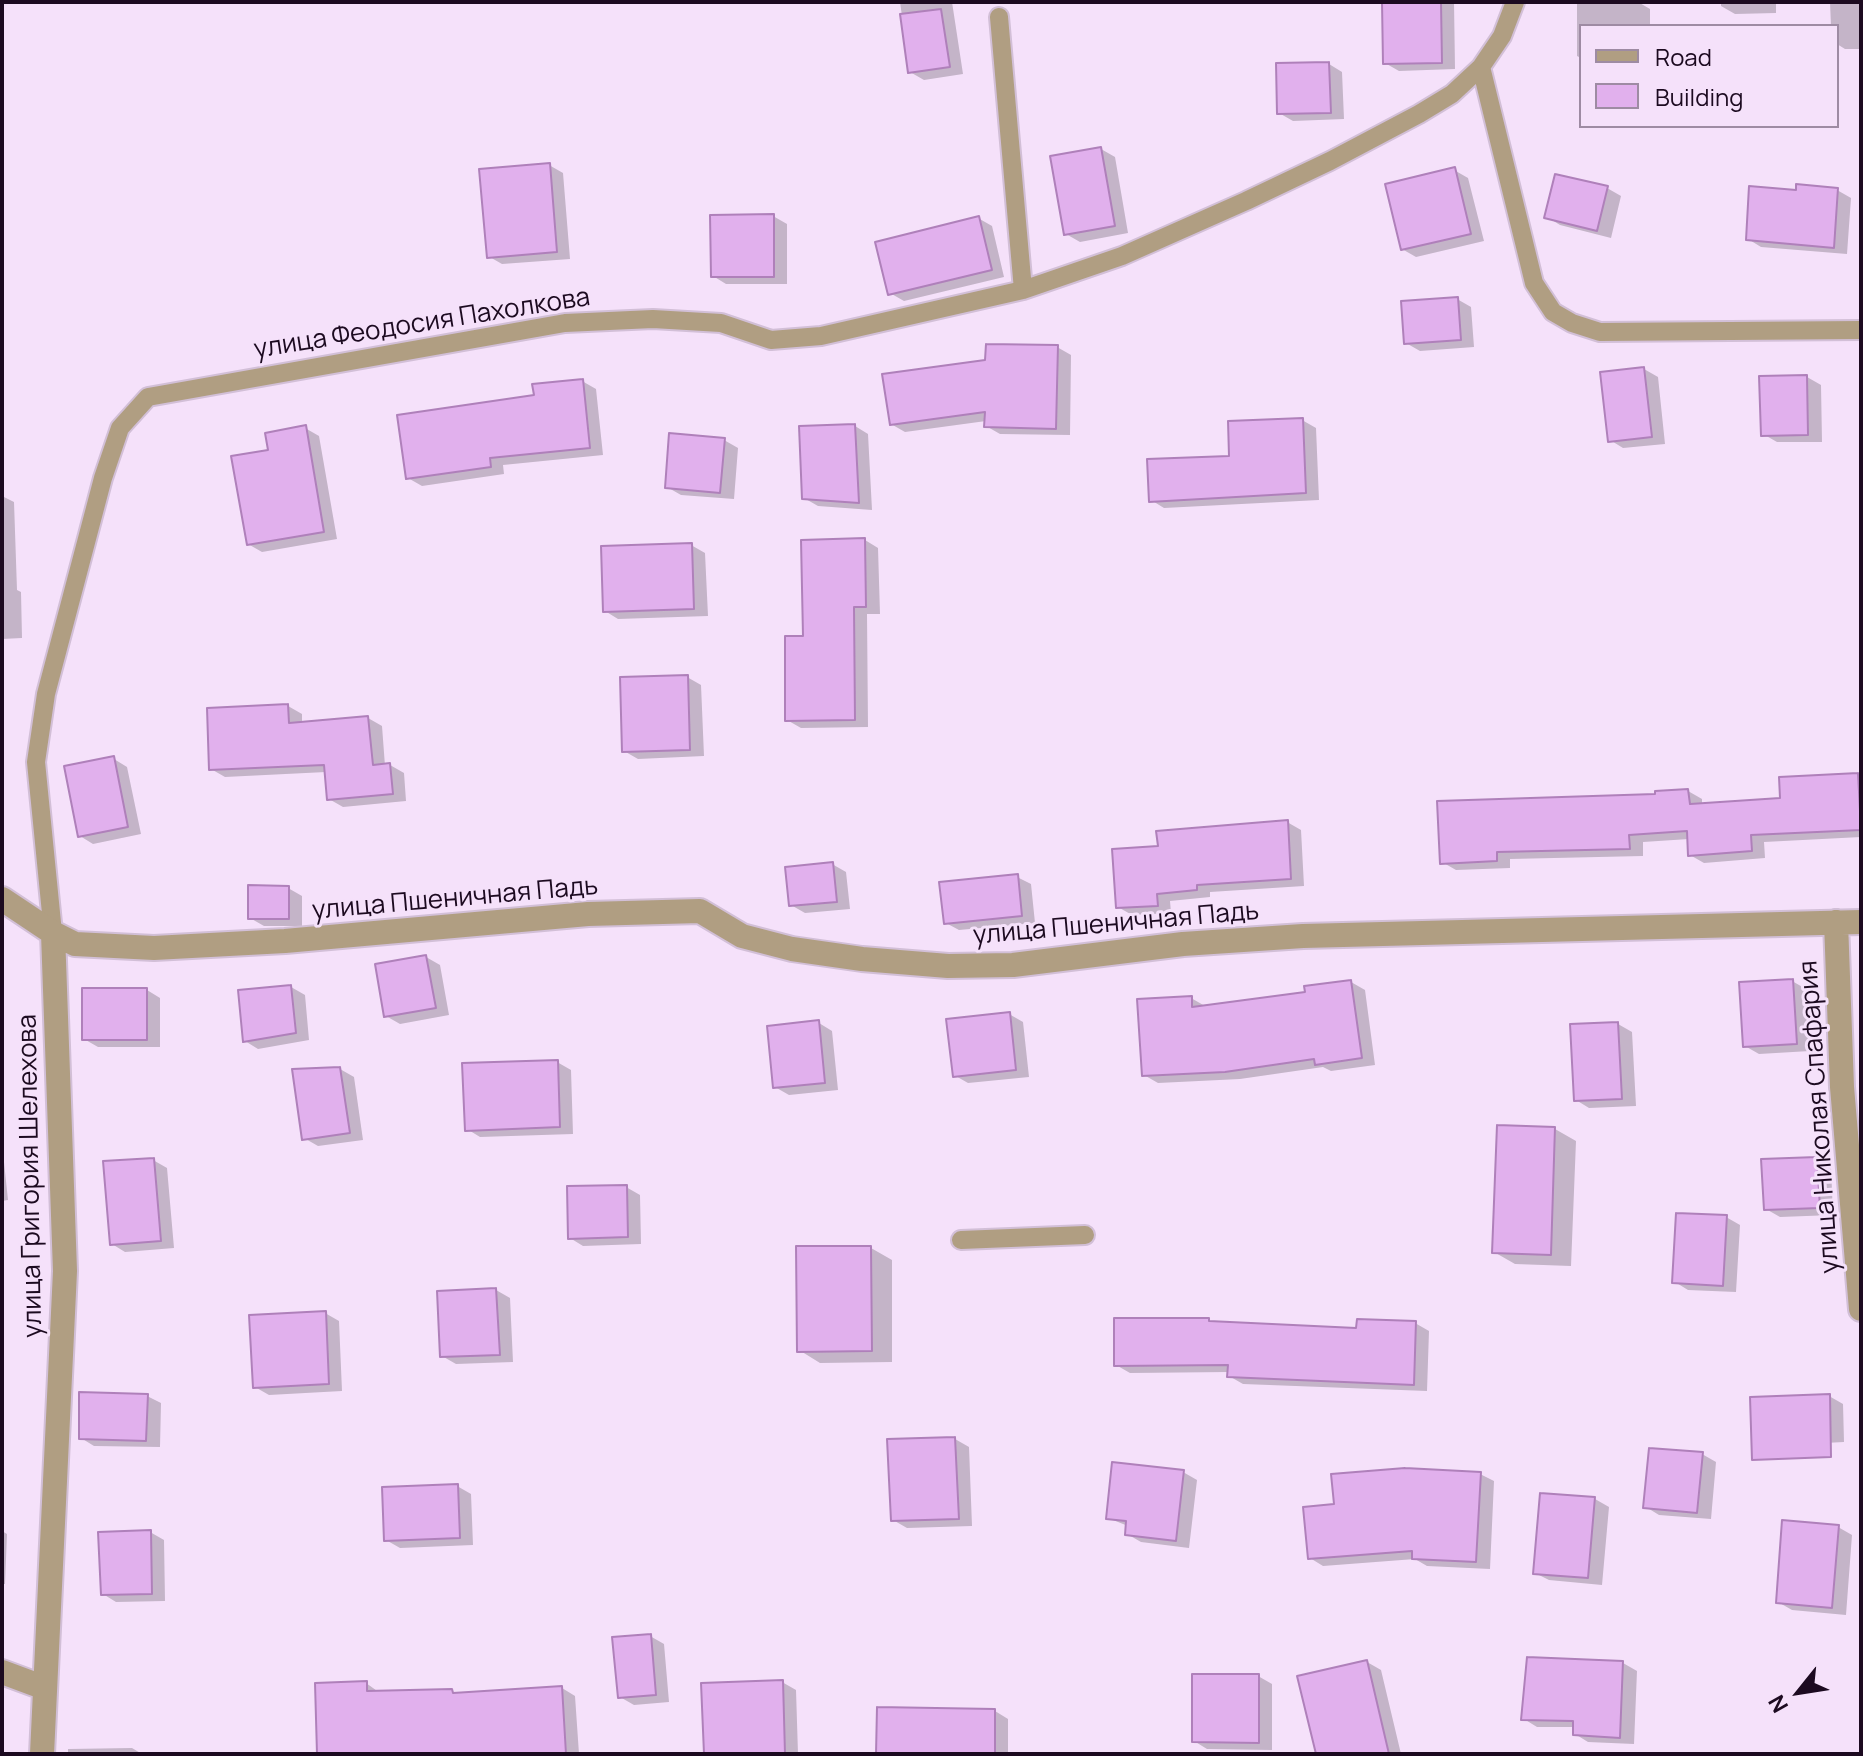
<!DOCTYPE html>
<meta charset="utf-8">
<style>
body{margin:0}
#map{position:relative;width:1863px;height:1756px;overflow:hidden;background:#f5e1fa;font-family:Manrope,sans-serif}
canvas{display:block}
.frame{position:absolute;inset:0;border:4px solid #1c0a20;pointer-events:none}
.legend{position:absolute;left:1579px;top:24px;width:260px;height:104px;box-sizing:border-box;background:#f5e1fa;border:2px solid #9e8ba3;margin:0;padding:10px 14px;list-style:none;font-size:24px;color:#1c0a20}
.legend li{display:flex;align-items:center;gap:16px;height:40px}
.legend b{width:40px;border:2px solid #9e8ba3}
.north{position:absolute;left:1759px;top:1652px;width:80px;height:80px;-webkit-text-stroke:6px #f5e1fa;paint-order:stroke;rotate:240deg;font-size:22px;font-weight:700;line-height:32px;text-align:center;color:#1c0a20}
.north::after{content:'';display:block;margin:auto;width:28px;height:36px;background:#1c0a20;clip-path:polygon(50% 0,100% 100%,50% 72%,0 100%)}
</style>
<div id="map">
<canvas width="1863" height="1756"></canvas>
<div class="frame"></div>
<ul class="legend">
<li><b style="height:10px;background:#b09e82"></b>Road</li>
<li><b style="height:22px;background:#e1b0ed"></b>Building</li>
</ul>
<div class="north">N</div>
</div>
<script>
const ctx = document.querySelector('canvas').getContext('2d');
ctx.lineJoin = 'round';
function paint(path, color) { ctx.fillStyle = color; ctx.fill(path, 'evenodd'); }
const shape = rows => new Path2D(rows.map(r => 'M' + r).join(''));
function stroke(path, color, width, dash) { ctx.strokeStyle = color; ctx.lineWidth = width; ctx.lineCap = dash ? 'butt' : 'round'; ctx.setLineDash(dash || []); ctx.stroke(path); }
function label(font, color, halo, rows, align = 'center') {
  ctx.font = font + ' Manrope,sans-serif'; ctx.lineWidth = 6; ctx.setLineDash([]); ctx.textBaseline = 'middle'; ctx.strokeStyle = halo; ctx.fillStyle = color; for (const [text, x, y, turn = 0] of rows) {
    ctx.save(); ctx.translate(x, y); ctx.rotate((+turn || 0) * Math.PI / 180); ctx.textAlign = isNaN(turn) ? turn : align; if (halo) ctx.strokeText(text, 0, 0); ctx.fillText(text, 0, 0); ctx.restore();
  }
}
paint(shape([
 [900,2,952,2,963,74,924,80,910,72],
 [1384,2,1454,2,1455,69,1399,71,1385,63],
 [1577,2,1638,2,1650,9,1650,26,1581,26,1581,58,1577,56],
 [1721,2,1776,2,1776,13,1735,14,1721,6],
 [1830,2,1861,2,1861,49,1845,49,1837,44,1837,26,1831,26],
 [1329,64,1342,72,1344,119,1293,121,1279,113],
 [1101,149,1115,157,1128,233,1080,242,1066,234],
 [549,165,563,173,570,259,502,264,488,256],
 [1454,170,1468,178,1484,241,1416,257,1402,249],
 [1607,188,1621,196,1611,238,1560,225,1547,217],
 [1837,190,1851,198,1847,254,1761,247,1748,239,1797,192],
 [773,216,787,224,787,284,726,284,713,276],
 [978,218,992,226,1004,277,904,301,890,293],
 [1457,299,1471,307,1474,347,1420,351,1406,343],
 [1057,347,1071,355,1070,435,1000,434,986,426,986,421,905,432,891,424,987,362],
 [1644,369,1658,377,1665,444,1623,448,1610,440],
 [1807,377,1821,385,1822,442,1777,442,1763,434],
 [582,381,596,389,603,455,503,465,504,474,422,486,408,478,536,397],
 [1302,420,1316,428,1319,500,1164,508,1151,500],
 [855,426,868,434,872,510,818,506,804,498],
 [305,428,319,436,337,539,262,552,248,544,271,451],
 [724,440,738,448,734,499,681,495,667,487],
 [2,496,14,502,17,590,21,592,22,638,2,639],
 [865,540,878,548,880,614,867,614,868,727,801,728,787,720,805,638],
 [691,545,705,553,708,616,618,619,605,611],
 [687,677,701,685,704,756,638,759,624,751],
 [288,706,302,714,302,724,368,718,382,726,385,766,390,765,404,773,406,801,343,807,329,799,326,772,225,777,211,769],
 [114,759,127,767,141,834,93,844,80,836],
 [1858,775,1861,777,1861,837,1764,842,1765,858,1704,863,1690,855,1689,839,1643,842,1643,856,1510,859,1510,868,1456,870,1442,862,1657,796,1688,791,1702,799,1702,805,1782,799],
 [1287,822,1301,830,1304,886,1210,892,1210,897,1170,901,1171,913,1132,915,1118,907,1160,848],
 [832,864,846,872,850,909,805,913,791,905],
 [1017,877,1031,884,1035,923,959,930,946,923],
 [288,888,302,896,302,926,264,926,250,918],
 [426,957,440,965,449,1015,400,1024,386,1016],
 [1792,981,1806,989,1810,1051,1759,1054,1745,1046],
 [1351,982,1365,990,1375,1065,1331,1071,1323,1067,1240,1079,1158,1083,1144,1075,1191,998,1205,1006,1307,994],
 [291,987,305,995,309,1040,258,1049,245,1041],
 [147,990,160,998,160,1047,98,1047,84,1039],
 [1009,1014,1023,1022,1029,1077,968,1083,954,1075],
 [819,1023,832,1031,838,1090,789,1095,775,1087],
 [1618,1024,1632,1032,1636,1106,1589,1108,1576,1100],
 [557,1062,571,1070,573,1134,480,1137,467,1129],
 [340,1069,354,1077,363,1140,318,1146,304,1138],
 [1555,1129,1576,1141,1571,1266,1515,1264,1494,1252],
 [2,1143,8,1200,2,1201],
 [1817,1159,1831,1167,1833,1215,1780,1217,1766,1209],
 [153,1160,167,1168,174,1248,125,1252,112,1244],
 [626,1187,640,1195,641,1244,583,1246,570,1238],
 [1726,1217,1740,1225,1736,1292,1688,1290,1675,1282],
 [871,1248,892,1260,892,1362,820,1363,799,1350],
 [496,1290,510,1298,513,1362,456,1364,442,1356],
 [325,1313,339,1321,342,1391,269,1395,255,1387],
 [1208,1320,1215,1324,1358,1330,1415,1323,1429,1331,1427,1391,1243,1384,1229,1376,1229,1372,1130,1373,1116,1365],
 [147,1396,161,1403,160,1447,94,1446,81,1438],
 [1829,1396,1843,1404,1844,1442,1767,1446],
 [955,1439,969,1447,972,1526,907,1528,893,1520],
 [1702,1454,1716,1462,1711,1519,1659,1515,1646,1507],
 [1183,1472,1197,1480,1189,1548,1141,1542,1127,1534,1128,1526,1108,1518],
 [1480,1474,1494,1481,1490,1569,1427,1566,1415,1559,1323,1566,1310,1558,1336,1505],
 [457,1486,471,1494,473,1545,400,1548,386,1540],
 [1542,1495,1595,1499,1609,1507,1602,1585,1549,1580,1535,1573],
 [1838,1527,1852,1535,1846,1615,1792,1610,1778,1602],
 [2,1531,7,1534,5,1584,2,1584],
 [150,1532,164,1540,165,1601,116,1602,103,1594],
 [650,1636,664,1644,669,1702,634,1705,620,1697],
 [1367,1662,1381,1670,1401,1754,1318,1754],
 [1623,1663,1637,1671,1634,1744,1588,1742,1575,1734,1575,1727,1537,1727,1524,1719],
 [1258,1676,1272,1684,1272,1750,1207,1749,1194,1741],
 [782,1682,796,1690,798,1754,706,1754],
 [366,1683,380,1693,452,1691,458,1695,562,1688,575,1696,579,1754,319,1754],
 [995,1711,1008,1719,1008,1754,878,1754],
 [132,1748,142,1754,68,1754,68,1749]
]), '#0003');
const building = shape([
 [1382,2,1441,2,1442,63,1383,64,1382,2],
 [941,9,950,67,908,73,900,14,941,9],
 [1329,62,1331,113,1277,114,1276,63,1329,62],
 [1101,147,1115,226,1064,235,1050,156,1101,147],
 [550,163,557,252,487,258,479,169,550,163],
 [1455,167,1471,234,1401,250,1385,184,1455,167],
 [1555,174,1608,186,1597,231,1544,218,1555,174],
 [1796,184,1838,188,1834,248,1746,240,1749,186,1796,190,1796,184],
 [774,214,774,277,711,277,710,215,774,214],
 [979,216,992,270,888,295,875,242,979,216],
 [1458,297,1461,340,1404,344,1401,301,1458,297],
 [986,344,1058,345,1056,429,984,427,985,412,890,425,882,374,985,360,986,344],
 [1644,367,1652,437,1608,442,1600,372,1644,367],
 [1807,375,1808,435,1761,436,1759,376,1807,375],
 [583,379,590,448,490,458,491,467,406,479,397,415,534,395,532,384,583,379],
 [1303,418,1306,493,1149,502,1147,459,1229,456,1228,421,1303,418],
 [855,424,859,503,802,499,799,426,855,424],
 [306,425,324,532,247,545,231,456,268,450,265,433,306,425],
 [669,433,725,438,720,493,665,488,669,433],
 [865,538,866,607,854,607,855,720,785,721,785,636,803,636,801,540,865,538],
 [692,543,694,609,603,612,601,546,692,543],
 [688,675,690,750,622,752,620,677,688,675],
 [288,704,289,723,368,716,373,765,390,763,393,794,327,800,324,765,209,770,207,708,288,704],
 [114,756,128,827,78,837,64,766,114,756],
 [1858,773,1861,830,1751,835,1752,851,1688,856,1687,831,1629,835,1630,849,1497,852,1497,861,1440,864,1437,801,1655,794,1655,791,1688,789,1690,804,1780,798,1779,777,1858,773],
 [1288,820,1291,879,1197,885,1197,890,1157,894,1158,906,1116,908,1112,849,1158,846,1156,831,1288,820],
 [833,862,837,902,789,906,785,867,833,862],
 [1018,874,1022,916,944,924,939,882,1018,874],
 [248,885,289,886,289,919,248,919,248,885],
 [426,955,436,1008,384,1017,375,964,426,955],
 [1793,979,1797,1044,1743,1047,1739,982,1793,979],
 [1351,980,1362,1058,1315,1065,1314,1059,1225,1072,1142,1076,1137,999,1192,996,1192,1007,1305,992,1304,986,1351,980],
 [291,985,296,1033,243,1042,238,990,291,985],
 [82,988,147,988,147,1040,82,1040,82,988],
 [1010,1012,1016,1070,953,1077,946,1019,1010,1012],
 [819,1020,825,1083,773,1088,767,1026,819,1020],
 [1618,1022,1622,1099,1574,1101,1570,1024,1618,1022],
 [558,1060,560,1127,465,1131,462,1063,558,1060],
 [340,1067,350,1133,302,1140,292,1069,340,1067],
 [1497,1125,1555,1127,1551,1255,1492,1253,1497,1125],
 [1817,1157,1820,1208,1764,1210,1761,1159,1817,1157],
 [154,1158,161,1241,110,1245,103,1161,154,1158],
 [627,1185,628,1237,568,1239,567,1186,627,1185],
 [1676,1213,1727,1215,1723,1286,1672,1283,1676,1213],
 [796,1246,871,1246,872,1351,797,1352,796,1246],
 [496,1288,500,1355,440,1357,437,1291,496,1288],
 [326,1311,329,1384,253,1388,249,1315,326,1311],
 [1114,1318,1209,1318,1209,1321,1356,1328,1357,1319,1416,1321,1414,1385,1227,1377,1228,1365,1114,1366,1114,1318],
 [79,1392,148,1394,146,1441,79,1439,79,1392],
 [1830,1394,1831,1457,1752,1460,1750,1397,1830,1394],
 [955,1437,959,1519,891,1521,887,1439,955,1437],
 [1649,1448,1703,1452,1697,1513,1643,1508,1649,1448],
 [1112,1462,1184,1470,1176,1541,1125,1535,1126,1521,1106,1519,1112,1462],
 [1405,1468,1481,1472,1476,1562,1412,1559,1412,1551,1308,1559,1303,1507,1334,1504,1331,1474,1405,1468],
 [458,1484,460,1538,384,1541,382,1487,458,1484],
 [1540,1493,1595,1497,1588,1578,1533,1574,1540,1493],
 [1782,1520,1839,1525,1832,1608,1776,1603,1782,1520],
 [151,1530,152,1594,101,1595,98,1532,151,1530],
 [651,1634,656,1695,618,1698,612,1637,651,1634],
 [1527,1657,1623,1661,1620,1738,1573,1735,1573,1721,1521,1720,1527,1657],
 [1367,1660,1389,1754,1316,1754,1297,1676,1367,1660],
 [1192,1674,1259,1674,1259,1743,1192,1742,1192,1674],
 [783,1680,785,1754,704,1754,701,1683,783,1680],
 [367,1681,367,1691,452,1689,453,1693,562,1686,566,1754,317,1754,315,1683,367,1681],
 [877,1707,995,1709,995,1754,876,1754,877,1707]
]);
paint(building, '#e1b0ed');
stroke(building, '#af80ba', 2);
const service = shape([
 [999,17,1023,290],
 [1481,67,1534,283,1553,312,1572,323,1600,332,1861,330],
 [53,933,36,762,46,694,103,478,120,428,148,397,565,323,653,319,721,323,771,340,821,336,1023,290,1122,256,1246,201,1330,161,1419,114,1452,94,1481,67,1502,36,1515,2],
 [961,1240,1085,1235]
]);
const minor = shape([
 [2,899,53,933,75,944,154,948,285,941,588,914,700,911,742,936,792,949,862,959,948,966,1013,965,1183,944,1303,936,1861,922],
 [1836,922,1842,1087,1861,1309],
 [2,1672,45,1688],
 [42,1754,65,1271,53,933]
]);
stroke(service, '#d2bfd7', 22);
stroke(minor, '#d2bfd7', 28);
stroke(service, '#b09e82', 18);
stroke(minor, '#b09e82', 24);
label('26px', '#1c0a20', '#f5e1fa', [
 ["улица Феодосия Пахолкова",422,324,-9],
 ["улица Пшеничная Падь",455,899,-5],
 ["улица Пшеничная Падь",1116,924,-5],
 ["улица Николая Спафария",1820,1117,-94],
 ["улица Григория Шелехова",31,1176,-91]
]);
</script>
